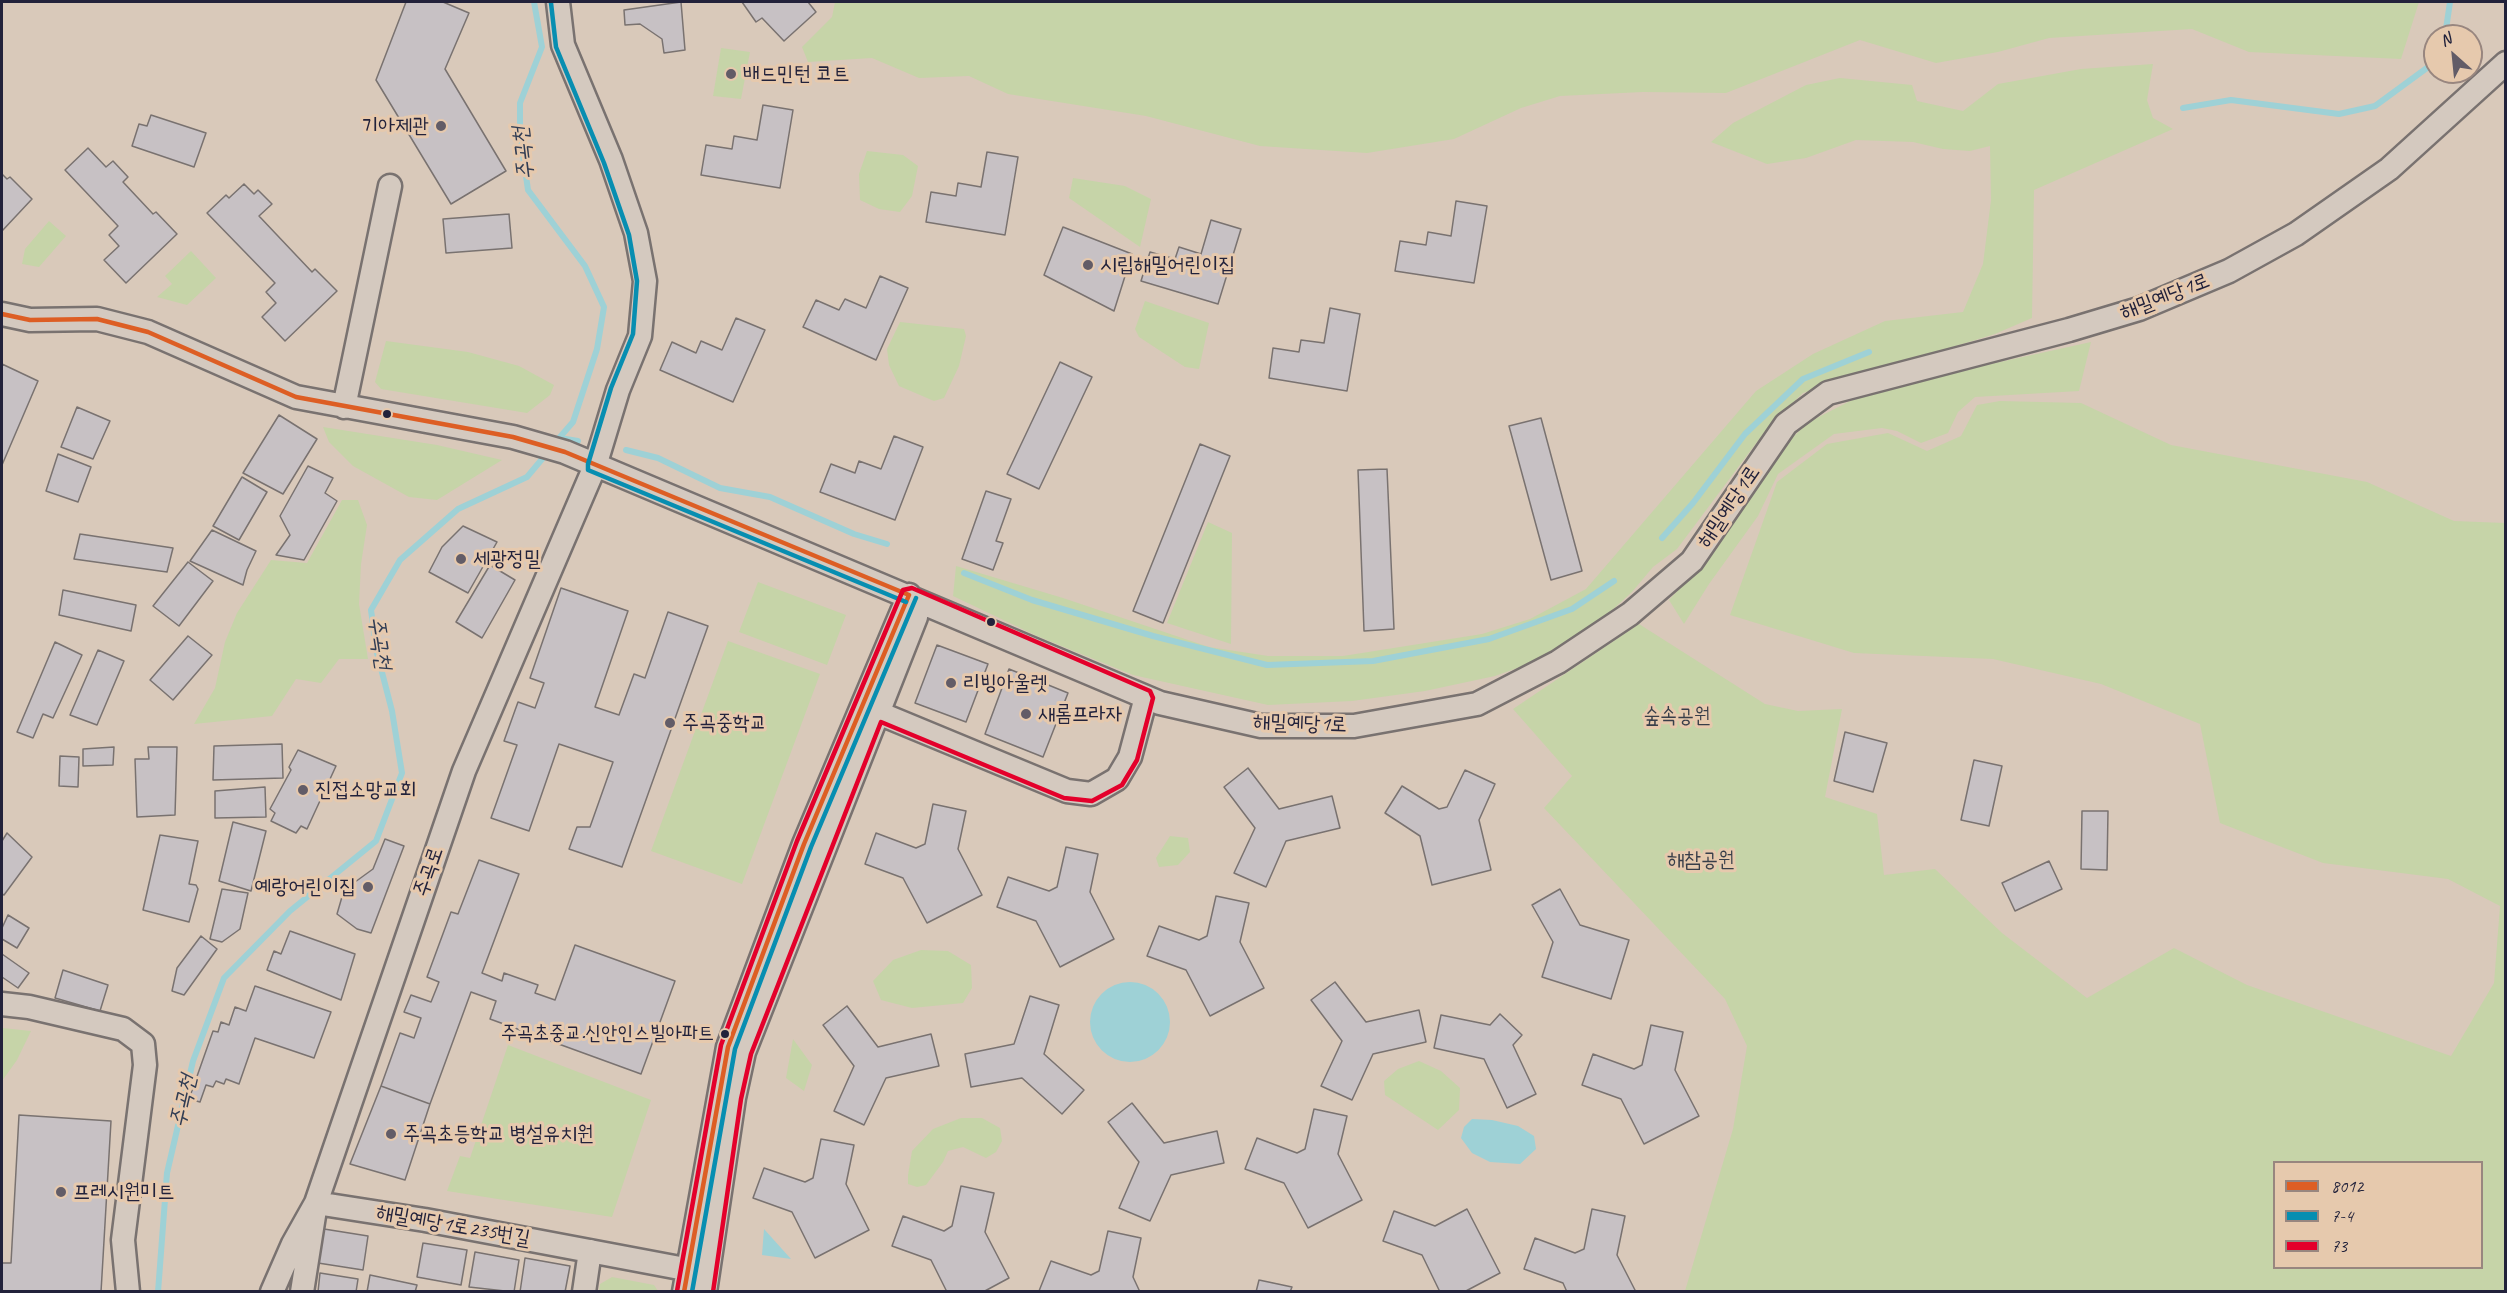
<!DOCTYPE html>
<meta charset="utf-8">
<style>
body{margin:0}
#map{position:relative;width:2507px;height:1293px;overflow:hidden;background:#d9c9ba;font-family:Caveat,sans-serif}
canvas{display:block}
.frame{position:absolute;inset:0;border:3px solid #22223b;pointer-events:none}
.legend{position:absolute;left:2273px;top:1161px;width:210px;height:108px;box-sizing:border-box;background:#e6c9ad;border:2px solid #98867f;margin:0;padding:8px 10px;list-style:none;font-size:18px;color:#22223b}
.legend li{display:flex;align-items:center;gap:12px;height:30px}
.legend b{width:30px;border:2px solid #98867f}
.north{position:absolute;left:2423px;top:24px;width:60px;height:60px;box-sizing:border-box;background:#e6c9ad;border:2px solid #98867f;border-radius:50%;rotate:333deg;font-size:16px;font-weight:700;line-height:24px;text-align:center;color:#22223b}
.north::after{content:'';display:block;margin:auto;width:21px;height:27px;background:#625c67;clip-path:polygon(50% 0,100% 100%,50% 72%,0 100%)}
</style>
<div id="map">
<canvas width="2507" height="1293"></canvas>
<div class="frame"></div>
<ul class="legend">
<li><b style="height:8px;background:#dd5e24"></b>8012</li>
<li><b style="height:8px;background:#078eb1"></b>7-4</li>
<li><b style="height:8px;background:#e4002b"></b>73</li>
</ul>
<div class="north">N</div>
</div>
<script>
const ctx = document.querySelector('canvas').getContext('2d');
ctx.lineJoin = 'round';
function paint(path, color) { ctx.fillStyle = color; ctx.fill(path, 'evenodd'); }
const shape = rows => new Path2D(rows.map(r => 'M' + r).join(''));
function stroke(path, color, width, dash) { ctx.strokeStyle = color; ctx.lineWidth = width; ctx.lineCap = dash ? 'butt' : 'round'; ctx.setLineDash(dash || []); ctx.stroke(path); }
function label(font, color, halo, rows, align = 'center') {
  ctx.font = font + ' Caveat,"Poor Story",sans-serif'; ctx.lineWidth = 6; ctx.setLineDash([]); ctx.textBaseline = 'middle'; ctx.strokeStyle = halo; ctx.fillStyle = color; for (const [text, x, y, turn = 0] of rows) {
    ctx.save(); ctx.translate(x, y); ctx.rotate((+turn || 0) * Math.PI / 180); ctx.textAlign = isNaN(turn) ? turn : align; if (halo) ctx.strokeText(text, 0, 0); ctx.fillText(text, 0, 0); ctx.restore();
  }
}
paint(shape([
 [835,2,2419,2,2401,59,2249,52,2192,29,2049,38,1998,52,1936,63,1860,40,1726,93,1643,92,1560,96,1521,108,1454,139,1367,153,1260,146,1146,116,1008,94,969,76,919,78,872,58,808,62,802,47,832,17],
 [721,48,750,52,741,99,713,96],
 [2153,64,2147,100,2153,118,2173,129,2034,190,2032,318,1995,334,1803,393,1769,426,1677,549,1653,567,1632,592,1597,624,1551,656,1495,676,1425,691,1352,701,1268,705,1133,675,1037,636,953,596,956,566,1063,598,1209,647,1268,656,1343,656,1482,634,1530,619,1586,589,1756,391,1813,354,1885,321,1963,312,1983,264,1991,200,1990,146,1970,151,1943,149,1913,142,1856,140,1806,158,1767,164,1711,142,1733,123,1806,85,1840,78,1912,85,1917,101,1963,111,1998,84,2081,69],
 [867,151,903,155,918,166,912,196,900,212,879,209,860,200,859,174],
 [1073,178,1125,186,1151,199,1140,247,1069,198],
 [49,221,66,236,39,267,22,264,25,249],
 [191,251,216,278,187,305,157,297,172,284,165,276],
 [1145,301,1209,323,1199,369,1185,367,1139,337,1135,329],
 [900,322,964,329,966,336,959,366,944,398,934,401,899,386,889,365,887,349],
 [386,341,468,352,519,366,554,385,550,395,527,413,381,389,375,382],
 [2091,342,2079,391,1975,397,1958,412,1948,433,1921,443,1897,431,1882,428,1834,434,1778,474,1758,516,1709,584,1684,624,1669,600,1710,556,1781,448,1809,422,1852,400,1904,383],
 [2000,401,2081,403,2171,445,2367,482,2454,521,2505,523,2505,1291,1685,1291,1733,1129,1747,1046,1725,999,1544,808,1572,776,1513,709,1639,624,1765,704,1798,711,1842,709,1825,797,1877,814,1884,875,1935,869,2002,933,2087,998,2174,948,2247,985,2451,1056,2494,983,2500,906,2448,879,2323,863,2220,823,2200,724,2101,684,1993,659,1854,653,1730,615,1777,482,1827,444,1888,433,1927,451,1961,436,1977,405],
 [2274,1162,2482,1162,2482,1268,2274,1268],
 [323,427,437,445,502,460,437,500,409,497,353,466,329,442],
 [342,500,358,500,367,525,361,564,359,604,368,659,339,659,321,683,296,679,272,716,194,724,215,688,225,642,237,613,271,560,307,563],
 [1208,522,1232,533,1231,644,1167,623],
 [758,582,846,615,827,665,739,632],
 [728,641,820,674,742,884,651,851],
 [1170,836,1188,838,1190,852,1178,865,1159,867,1156,858],
 [921,950,948,951,971,965,972,988,963,1003,912,1008,881,1000,873,981,893,960],
 [2,1028,31,1031,17,1060,2,1081],
 [793,1039,812,1065,804,1091,786,1078],
 [508,1045,651,1100,612,1217,447,1191,460,1156,470,1158],
 [1419,1061,1441,1071,1460,1088,1459,1110,1438,1130,1385,1095,1384,1081,1398,1069],
 [961,1118,982,1118,1000,1128,1002,1141,996,1152,986,1158,963,1147,948,1151,943,1162,926,1185,917,1187,908,1184,908,1175,912,1151,933,1129],
 [612,1277,654,1285,658,1291,599,1291,600,1284]
]), '#c6d4a8');
paint(shape([
 '1090 1022a40 40 0 1 1 80 0a40 40 0 1 1-80 0Z',
 [1472,1119,1492,1120,1518,1126,1534,1136,1536,1149,1520,1164,1490,1162,1472,1153,1461,1138,1464,1127],
 [764,1229,791,1259,762,1255]
]), '#9ed1d6');
stroke(shape([
 [534,2,542,47,520,103,520,134,528,190,585,266,604,307,597,349,573,422,554,444],
 [2445,36,2450,2],
 [2183,108,2231,100,2339,114,2375,106,2435,62],
 [560,438,578,441],
 [626,450,658,458,720,488,770,497,854,534,887,544],
 [1662,538,1693,503,1745,434,1803,379,1869,352],
 [964,573,1032,600,1153,636,1267,665,1373,661,1489,639,1572,609,1614,581],
 [158,1292,167,1173,193,1061,224,978,290,911,376,841,402,773,392,711,377,653,371,610,400,560,458,509,527,477,548,452]
]), '#9ed1d6', 6);
const building = shape([
 [406,2,443,2,469,13,445,69,506,171,451,204,376,80,406,2],
 [681,2,685,50,664,53,662,39,640,24,625,25,624,10,681,2],
 [742,2,808,2,816,12,784,41,762,18,756,22,742,2],
 [763,105,793,110,780,188,701,175,706,145,732,149,734,136,757,140,763,105],
 [151,115,206,133,194,167,132,146,139,124,147,126,151,115],
 [88,148,106,167,113,161,128,177,123,182,153,214,156,212,177,234,126,283,104,260,119,246,109,235,118,226,65,170,88,148],
 [987,152,1018,157,1005,235,926,222,931,192,956,196,958,183,981,187,987,152],
 [2,174,7,179,10,177,32,199,2,231,2,174],
 [244,184,254,194,258,190,272,204,259,216,312,272,315,269,337,291,285,341,262,317,276,303,266,292,275,283,207,213,226,195,229,198,244,184],
 [1456,201,1487,206,1474,283,1395,271,1400,241,1426,245,1428,232,1451,236,1456,201],
 [509,214,512,248,446,253,443,219,509,214],
 [1211,220,1241,229,1218,304,1141,281,1150,252,1175,259,1179,247,1201,254,1211,220],
 [1063,227,1132,254,1114,311,1044,275,1063,227],
 [880,276,908,288,876,360,803,327,816,300,839,310,845,299,866,308,880,276],
 [1330,308,1360,314,1347,391,1269,378,1273,348,1299,352,1301,340,1324,343,1330,308],
 [736,318,765,330,733,402,660,370,672,342,696,353,701,341,722,350,736,318],
 [1060,362,1092,377,1039,489,1007,474,1060,362],
 [2,364,38,381,2,465,2,364],
 [77,407,110,421,93,459,61,447,77,407],
 [279,415,317,439,283,494,243,473,279,415],
 [1541,418,1582,571,1551,580,1509,426,1541,418],
 [894,436,923,447,895,520,820,492,831,464,855,473,859,461,881,469,894,436],
 [1200,444,1230,456,1163,623,1133,611,1200,444],
 [58,454,91,467,78,502,46,491,58,454],
 [308,466,333,478,325,493,337,501,304,560,276,555,290,535,280,516,308,466],
 [1387,469,1394,629,1364,631,1358,470,1387,469],
 [242,477,267,492,239,540,213,526,242,477],
 [986,491,1011,499,996,541,1003,543,993,570,962,559,986,491],
 [463,526,497,542,468,593,429,572,442,547,463,526],
 [212,530,256,551,247,570,243,585,190,561,212,530],
 [80,534,173,548,167,572,74,559,80,534],
 [188,562,213,581,179,626,153,606,188,562],
 [490,565,515,580,482,638,456,622,490,565],
 [561,588,628,611,595,707,619,715,634,674,645,678,668,612,708,626,622,867,569,849,577,827,590,827,613,762,559,744,529,831,491,818,517,745,504,741,518,702,535,708,544,683,530,678,561,588],
 [63,590,136,605,131,631,59,615,63,590],
 [188,636,212,655,173,700,150,680,188,636],
 [55,642,82,655,53,718,43,714,33,738,17,732,55,642],
 [937,645,988,664,966,722,915,703,937,645],
 [98,650,124,661,97,725,70,715,98,650],
 [1009,669,1068,693,1043,757,985,734,1009,669],
 [1845,732,1887,743,1873,792,1834,781,1845,732],
 [282,744,283,778,213,780,214,746,282,744],
 [114,747,113,765,83,766,83,749,114,747],
 [148,747,177,747,175,815,137,817,135,759,149,759,148,747],
 [298,750,336,766,307,829,301,826,296,833,271,821,275,813,270,809,291,770,289,767,298,750],
 [60,756,79,757,78,787,59,786,60,756],
 [1974,760,2002,766,1989,826,1961,820,1974,760],
 [1248,768,1279,809,1332,796,1340,828,1286,841,1266,887,1234,873,1255,828,1224,787,1248,768],
 [1465,770,1495,784,1479,820,1491,870,1432,885,1420,836,1385,813,1402,786,1439,809,1447,807,1465,770],
 [265,787,266,817,215,818,215,791,265,787],
 [933,804,966,811,958,849,982,895,927,923,903,878,865,864,876,833,916,848,925,844,933,804],
 [2082,811,2108,811,2107,870,2081,869,2082,811],
 [233,822,266,831,251,891,219,881,233,822],
 [7,833,32,857,4,895,2,894,2,841,7,833],
 [160,835,198,841,189,884,196,885,198,889,189,922,143,910,160,835],
 [385,839,404,846,371,933,357,929,337,914,344,890,373,869,385,839],
 [1066,847,1098,854,1090,892,1114,939,1060,967,1036,921,997,907,1008,877,1049,891,1057,887,1066,847],
 [479,860,519,874,482,973,502,981,504,973,538,985,535,993,555,1000,575,945,675,981,641,1074,490,1019,496,1001,471,992,430,1104,381,1086,400,1033,414,1038,421,1018,404,1012,411,995,431,1002,439,982,427,977,451,912,458,914,479,860],
 [2049,861,2062,889,2015,911,2002,883,2049,861],
 [222,889,248,893,240,929,222,942,210,939,222,889],
 [1560,889,1580,925,1629,940,1611,999,1542,977,1553,942,1532,905,1560,889],
 [1216,896,1249,903,1240,942,1264,988,1210,1016,1186,970,1147,956,1159,926,1199,940,1207,936,1216,896],
 [8,915,29,928,17,948,2,939,2,928,8,915],
 [290,931,355,954,341,1000,267,970,274,951,281,954,290,931],
 [201,936,217,949,184,995,172,991,177,968,201,936],
 [2,954,29,973,18,988,2,977,2,954],
 [63,970,108,985,100,1011,55,998,63,970],
 [1335,982,1366,1022,1419,1010,1426,1042,1373,1054,1352,1100,1321,1086,1342,1041,1311,1000,1335,982],
 [255,986,331,1012,314,1058,255,1038,239,1084,226,1079,224,1084,216,1081,213,1087,206,1085,200,1102,189,1099,213,1031,218,1032,221,1022,229,1025,235,1007,246,1011,255,986],
 [1030,996,1059,1005,1044,1054,1084,1090,1062,1114,1022,1078,971,1087,965,1054,1014,1044,1030,996],
 [847,1006,878,1047,931,1034,939,1066,886,1078,864,1125,834,1111,854,1066,823,1025,847,1006],
 [1500,1014,1522,1035,1513,1045,1536,1094,1507,1108,1484,1059,1434,1048,1441,1015,1490,1025,1500,1014],
 [1651,1025,1683,1032,1675,1070,1699,1116,1644,1144,1621,1099,1582,1085,1593,1054,1634,1069,1642,1065,1651,1025],
 [381,1086,430,1104,405,1180,350,1164,381,1086],
 [1132,1103,1164,1143,1217,1131,1224,1163,1171,1175,1150,1221,1119,1208,1139,1162,1108,1122,1132,1103],
 [1314,1109,1347,1116,1338,1154,1362,1200,1308,1228,1284,1183,1245,1169,1257,1138,1297,1153,1305,1149,1314,1109],
 [19,1115,111,1121,101,1292,2,1292,2,1263,11,1263,19,1115],
 [821,1139,854,1145,846,1184,869,1230,815,1258,792,1212,753,1198,764,1168,805,1182,813,1178,821,1139],
 [961,1186,994,1193,985,1232,1009,1278,983,1292,947,1292,931,1260,892,1246,903,1216,944,1231,952,1226,961,1186],
 [1467,1209,1500,1273,1464,1292,1440,1292,1422,1255,1383,1241,1394,1211,1435,1226,1467,1209],
 [1592,1209,1625,1216,1617,1255,1636,1292,1567,1292,1563,1283,1524,1269,1535,1238,1575,1253,1584,1249,1592,1209],
 [324,1229,368,1236,363,1270,318,1263,324,1229],
 [1108,1231,1141,1238,1133,1277,1140,1292,1039,1291,1051,1261,1091,1275,1099,1271,1108,1231],
 [423,1243,467,1250,461,1285,417,1277,423,1243],
 [475,1252,519,1260,514,1292,469,1287,475,1252],
 [525,1258,570,1266,565,1292,520,1292,525,1258],
 [320,1273,358,1279,356,1292,318,1292,320,1273],
 [370,1275,417,1285,415,1292,367,1292,370,1275],
 [1259,1280,1292,1287,1290,1292,1256,1292,1259,1280]
]);
paint(building, '#c7c1c4');
stroke(building, '#797270', 1.5);
const minor = shape([
 [2,314,30,320,97,319,148,332,296,397,513,437,565,452,1160,703,1261,726,1354,726,1477,704,1558,662,1630,614,1692,561,1786,424,1828,393,2069,330,2139,309,2229,271,2296,234,2389,169,2506,63],
 [344,407,390,186],
 [864,707,1067,791,1091,794,1117,779,1130,757,1146,697],
 [2,1004,29,1007,123,1029,143,1044,145,1065,123,1240,128,1292],
 [272,1292,293,1244,316,1203,425,1220,701,1272],
 [302,1292,316,1203,464,771,595,466,618,390,640,336,645,281,636,233,611,160,563,45,558,2],
 [584,1292,590,1251],
 [684,1292,728,1047,804,844,909,595],
 [705,1292,734,1098,744,1052,916,617,909,595]
]);
stroke(minor, '#797270', 27);
stroke(minor, '#d4c9bf', 22);
stroke(shape([
 [2,314,30,320,97,319,148,332,296,397,513,437,565,452,909,595],
 [684,1292,728,1047,804,844,909,595]
]), '#dd5e24', 4.5);
stroke(shape([
 [551,3,556,47,604,163,629,235,637,281,633,334,611,388,588,464,588,470,906,602],
 [692,1292,735,1049,811,847,916,598]
]), '#078eb1', 4.5);
stroke(shape([
 [677,1291,721,1045,797,841,903,590,912,588,1150,691,1153,698,1137,760,1122,785,1092,801,1064,798,881,722,751,1054,741,1099,713,1292]
]), '#e4002b', 4.5);
for (const [x, y, r, color] of [
 [731,74,6,"#625c67"],
 [441,126,6,"#625c67"],
 [1088,265,6,"#625c67"],
 [387,414,5,"#22223b"],
 [461,559,6,"#625c67"],
 [991,622,5,"#22223b"],
 [951,683,6,"#625c67"],
 [1026,714,6,"#625c67"],
 [670,723,6,"#625c67"],
 [303,790,6,"#625c67"],
 [368,887,6,"#625c67"],
 [725,1034,5,"#22223b"],
 [391,1134,6,"#625c67"],
 [61,1192,6,"#625c67"]
]) { const dot = new Path2D(); dot.arc(x, y, r, 0, 2 * Math.PI); ctx.fillStyle = color; ctx.fill(dot); stroke(dot, '#e6c9ad', 2); }
label('20px', '#22223b', '#e6c9ad', [
 ["주곡초중교.신안인스빌아파트",714,1034]
], 'right');
label('21px', '#22223b', '#e6c9ad', [
 ["배드민턴 코트",743,74],
 ["기아제관",429,126,"right"],
 ["시립해밀어린이집",1100,265],
 ["세광정밀",473,559],
 ["리빙아울렛",963,683],
 ["새롬프라자",1038,714],
 ["주곡중학교",682,723],
 ["진접소망교회",315,790],
 ["예랑어린이집",356,887,"right"],
 ["주곡초등학교 병설유치원",403,1134],
 ["프레시원미트",73,1192]
], 'left');
label('21px', '#22223b', '#e6c9ad', [
 ["해밀예당1로",2165,297,-21],
 ["해밀예당1로",1729,507,-56],
 ["해밀예당1로",1300,724,2],
 ["주곡로",429,872,-71],
 ["해밀예당1로235번길",453,1226,10]
]);
label('21px', '#383e49', '#e6c9ad', [
 ["숲속공원",1677,716],
 ["해참공원",1701,860]
]);
label('italic 22px', '#313d54', '#e6c9ad', [
 ["주곡천",524,153,-97],
 ["주곡천",379,643,81],
 ["주곡천",184,1101,-77]
]);
</script>
